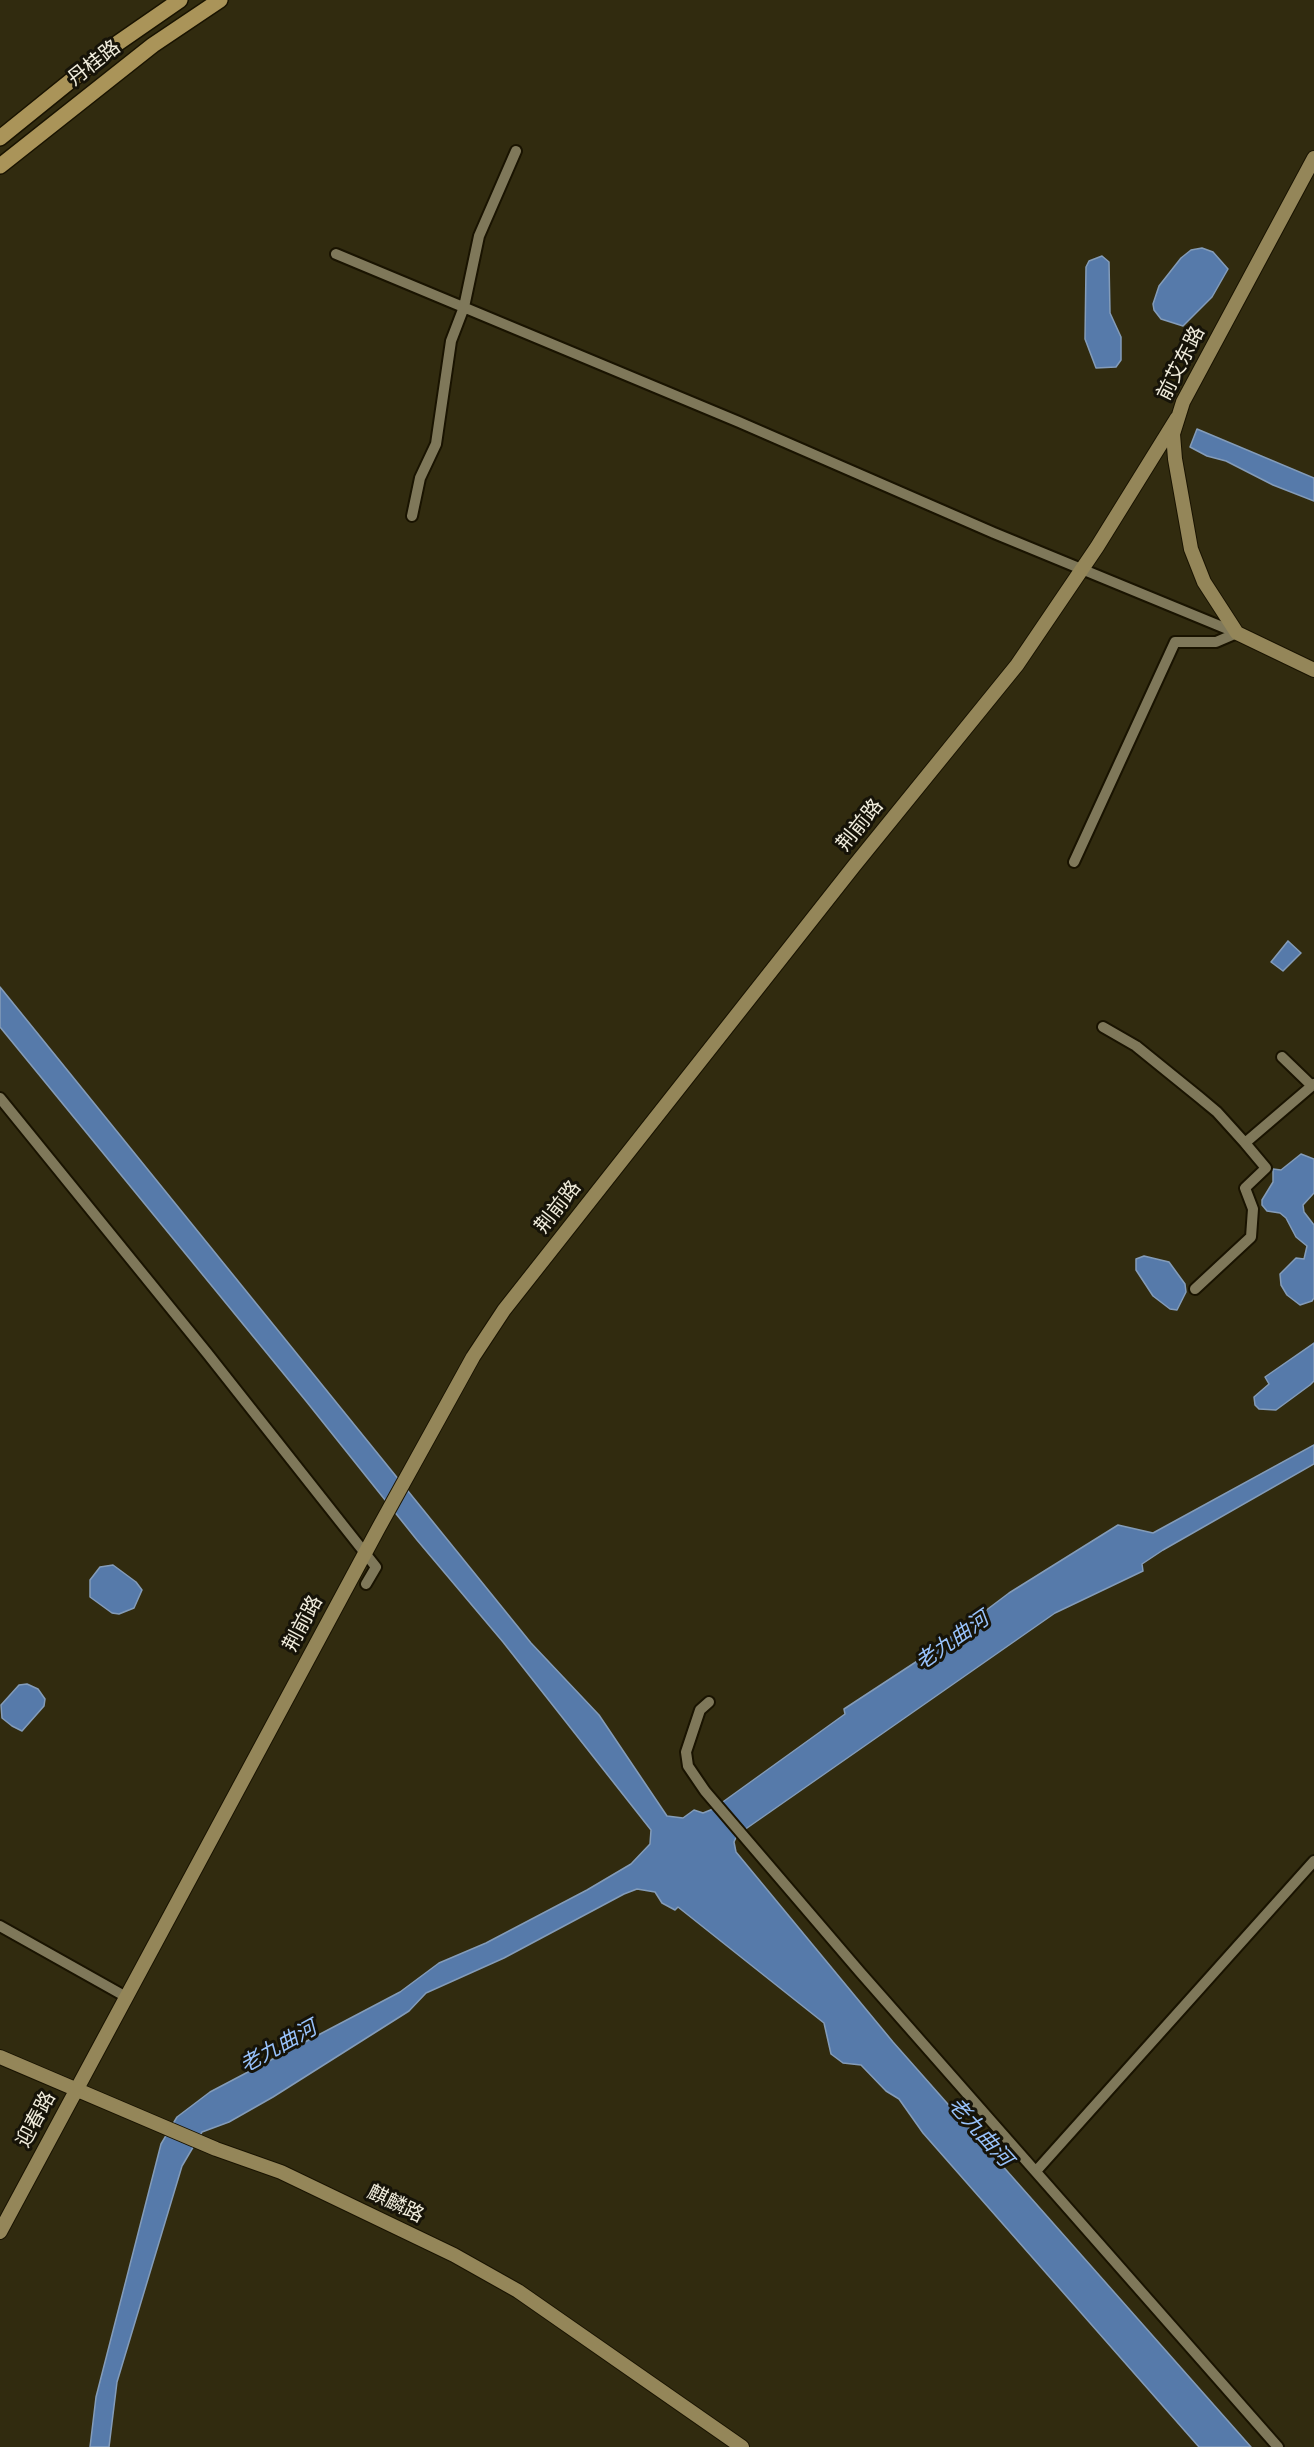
<!DOCTYPE html>
<meta charset="utf-8">
<style>
body{margin:0}
canvas{display:block;background:#312b0f}
</style>
<canvas width="1314" height="2447"></canvas>
<script>
const ctx = document.querySelector('canvas').getContext('2d');
ctx.lineJoin = 'round';
function paint(path, color) { ctx.fillStyle = color; ctx.fill(path, 'evenodd'); }
const shape = rows => new Path2D(rows.map(r => 'M' + r).join(''));
function stroke(path, color, width, dash) { ctx.strokeStyle = color; ctx.lineWidth = width; ctx.lineCap = dash ? 'butt' : 'round'; ctx.setLineDash(dash || []); ctx.stroke(path); }
function label(font, color, halo, rows, align = 'center') {
  ctx.font = font + ' "Nunito Sans","Noto Sans SC",sans-serif'; ctx.lineWidth = 6; ctx.setLineDash([]); ctx.textBaseline = 'middle'; ctx.strokeStyle = halo; ctx.fillStyle = color; for (const [text, x, y, turn = 0] of rows) {
    ctx.save(); ctx.translate(x, y); ctx.rotate((+turn || 0) * Math.PI / 180); ctx.textAlign = isNaN(turn) ? turn : align; if (halo) ctx.strokeText(text, 0, 0); ctx.fillText(text, 0, 0); ctx.restore();
  }
}
const water = shape([
 [1202,248,1213,252,1228,269,1212,297,1183,326,1161,319,1154,310,1153,304,1159,286,1181,258,1191,250,1202,248],
 [1102,256,1109,262,1110,313,1121,337,1121,360,1116,367,1096,368,1085,339,1086,267,1089,261,1102,256],
 [1197,429,1314,478,1314,501,1273,485,1226,461,1207,456,1190,447,1197,429],
 [1288,941,1301,953,1283,971,1271,962,1288,941],
 [0,987,531,1643,599,1715,667,1816,683,1818,694,1810,703,1813,713,1809,845,1714,844,1709,928,1654,1009,1593,1118,1525,1153,1533,1314,1445,1314,1464,1163,1550,1142,1564,1143,1571,1055,1613,737,1835,734,1842,736,1852,893,2042,1251,2447,1199,2447,923,2133,899,2099,886,2091,861,2065,843,2063,831,2054,824,2023,678,1907,675,1910,662,1903,655,1892,637,1889,624,1894,504,1958,426,1993,409,2011,273,2097,229,2122,202,2132,182,2166,117,2382,109,2447,90,2447,96,2397,161,2144,177,2117,210,2092,400,1992,439,1963,486,1943,587,1890,631,1864,650,1844,651,1830,503,1642,417,1540,306,1401,0,1027,0,987],
 [1301,1154,1314,1159,1314,1193,1303,1205,1304,1212,1314,1225,1314,1298,1312,1301,1300,1305,1287,1295,1281,1285,1280,1274,1296,1258,1304,1259,1307,1246,1296,1237,1286,1218,1280,1213,1267,1211,1262,1205,1262,1200,1273,1182,1273,1169,1281,1170,1301,1154],
 [1144,1256,1169,1262,1185,1284,1186,1292,1177,1310,1170,1309,1153,1296,1136,1270,1136,1259,1144,1256],
 [1314,1343,1314,1381,1310,1385,1276,1410,1259,1409,1255,1405,1254,1397,1269,1384,1265,1377,1314,1343],
 [113,1565,136,1582,142,1590,134,1608,119,1614,112,1613,90,1597,90,1580,100,1567,113,1565],
 [27,1684,38,1689,45,1699,44,1706,22,1731,12,1726,2,1718,1,1705,19,1685,27,1684]
]);
paint(water, '#567aaa');
stroke(water, '#849cb9', 1.5);
const street = shape([
 [336,254,739,422,994,533,1237,633],
 [412,516,420,478,436,444,451,341,464,307,479,236,516,151],
 [1074,862,1175,642,1216,642,1237,633],
 [1103,1027,1136,1046,1199,1097,1217,1112,1245,1143],
 [1282,1057,1311,1085],
 [0,1098,207,1353,376,1567,366,1584],
 [1195,1289,1251,1237,1253,1209,1245,1188,1266,1168,1245,1143,1314,1084],
 [709,1702,700,1710,686,1752,688,1766,705,1791,860,1972,1278,2447],
 [0,1926,121,1994],
 [1037,2170,1314,1861]
]);
const secondary = shape([
 [1314,158,1183,402,1173,434,1175,459,1191,549,1204,582,1237,633,1314,670],
 [0,2057,216,2149,281,2172,454,2255,518,2291,742,2447],
 [0,2232,378,1529,473,1357,504,1310,854,866,1017,665,1097,547,1177,418]
]);
const primary = shape([
 [0,138,115,45,180,0],
 [0,166,153,45,220,0]
]);
stroke(street, '#191300', 14);
stroke(secondary, '#191300', 16);
stroke(primary, '#191300', 18);
stroke(street, '#7f785a', 10);
stroke(secondary, '#948659', 14);
stroke(primary, '#aa9459', 15);
label('20px', '#f0ecdc', '#161308', [
 ["丹桂路",95,64,-38],
 ["前艾东路",1182,364,-63],
 ["荆前路",861,826,-51],
 ["荆前路",559,1208,-52],
 ["荆前路",304,1624,-62],
 ["迎春路",37,2120,-62],
 ["麒麟路",395,2205,26]
]);
label('italic 21px', '#98c2fb', '#161308', [
 ["老九曲河",953,1642,-35],
 ["老九曲河",279,2048,-29],
 ["老九曲河",979,2133,48]
]);
</script>
